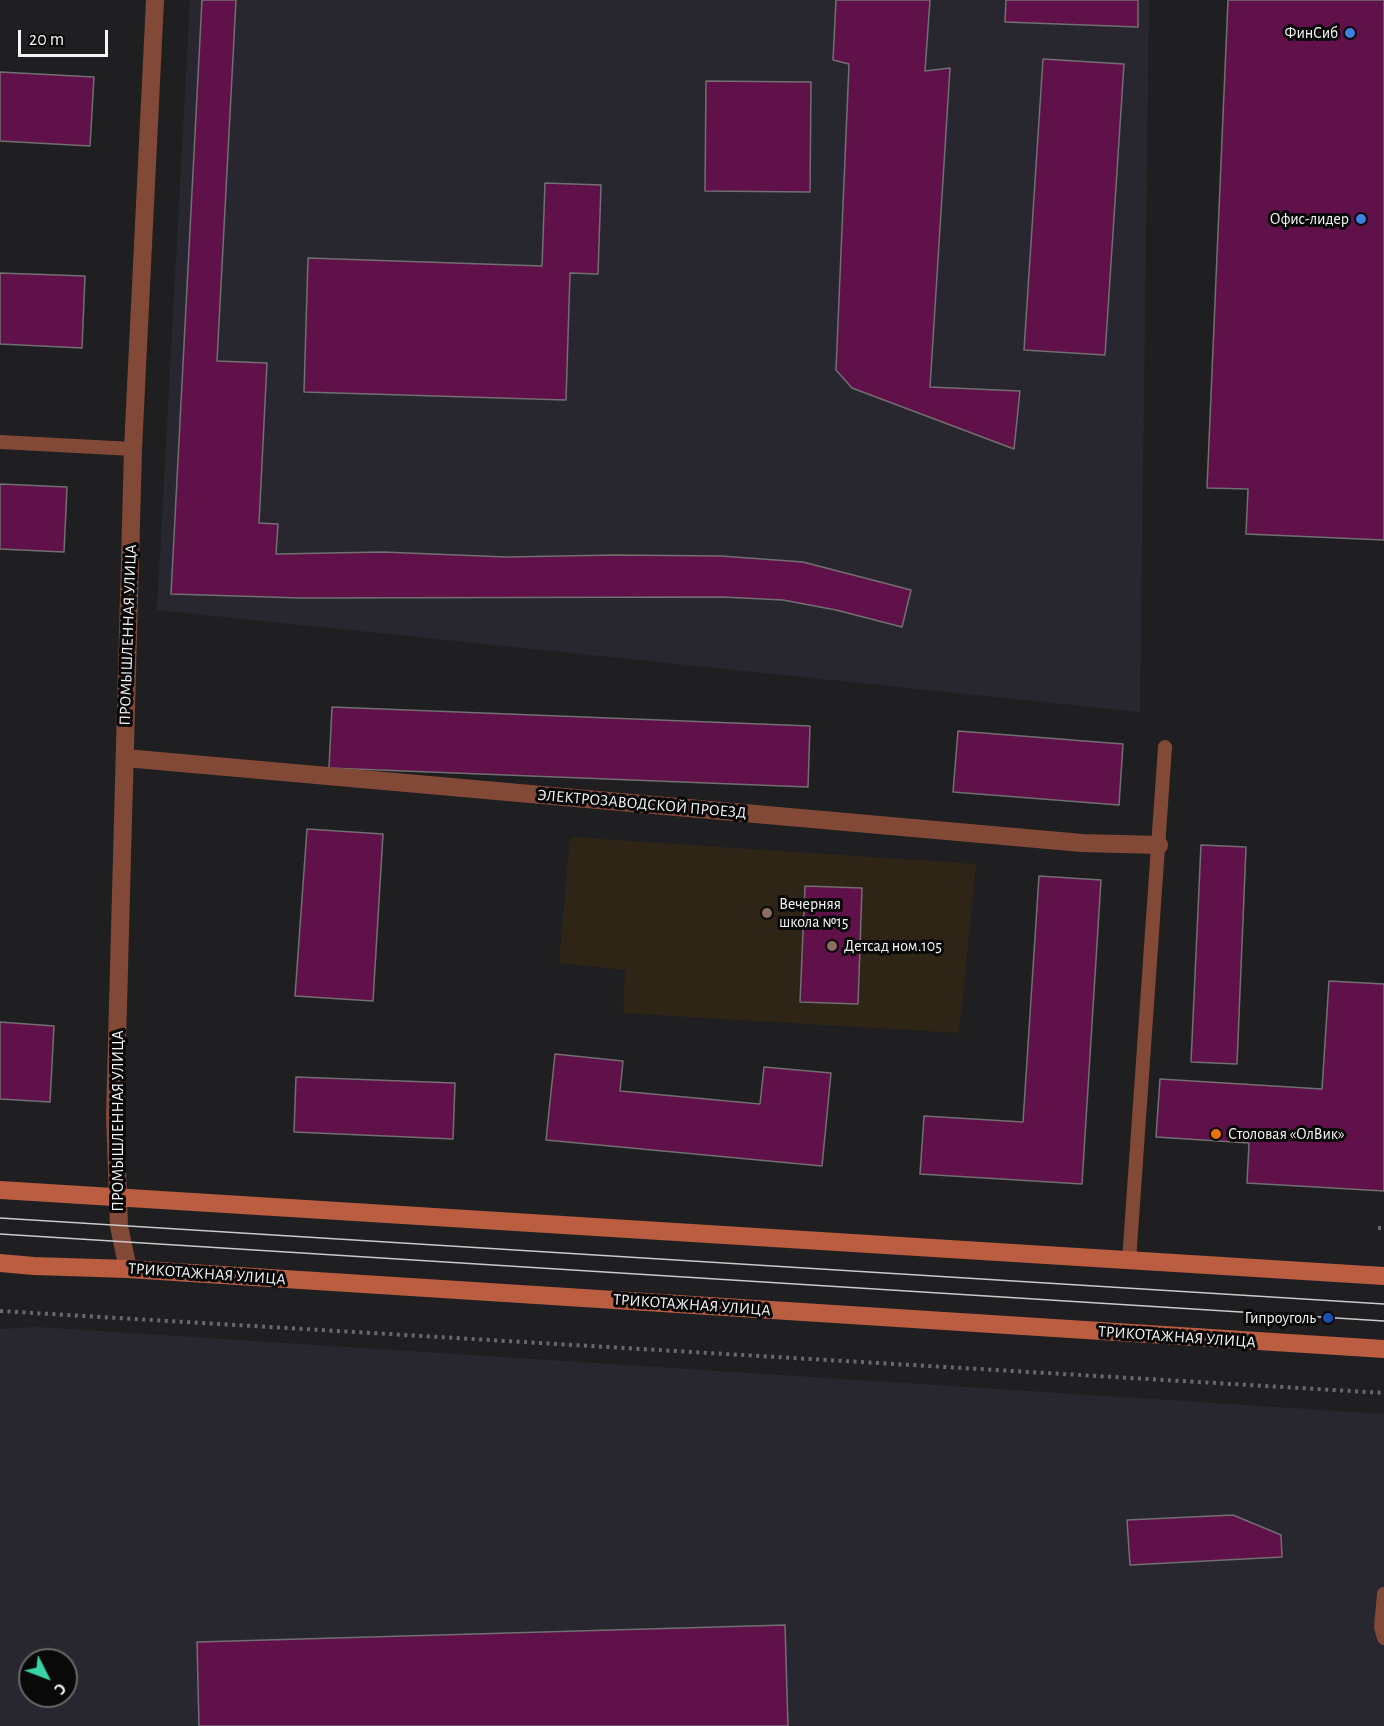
<!DOCTYPE html>
<meta charset="utf-8">
<style>
body{margin:0}
#map{position:relative;width:1384px;height:1726px;overflow:hidden;background:#1f1f22;font-family:"Alegreya Sans",sans-serif}
canvas{display:block}
.north{position:absolute;left:18px;top:1648px;width:60px;height:60px;box-sizing:border-box;background:#09090a;border:2px solid #676768;border-radius:50%;rotate:132deg;font-size:16px;font-weight:700;line-height:24px;text-align:center;color:#f5f5f6}
.north::after{content:'';display:block;margin:auto;width:21px;height:27px;background:#39d4a5;clip-path:polygon(50% 0,100% 100%,50% 72%,0 100%)}
.scale{position:absolute;left:18px;top:30px;width:90px;height:27px;box-sizing:border-box;border:3px solid #f5f5f6;border-top:0;padding-left:8px;font-size:18px;line-height:21px;white-space:nowrap;color:#f5f5f6;-webkit-text-stroke:4px #09090a;paint-order:stroke}
</style>
<div id="map">
<canvas width="1384" height="1726"></canvas>
<div class="north">С</div>
<div class="scale">20 m</div>
</div>
<script>
const ctx = document.querySelector('canvas').getContext('2d');
ctx.lineJoin = 'round';
function paint(path, color) { ctx.fillStyle = color; ctx.fill(path, 'evenodd'); }
const shape = rows => new Path2D(rows.map(r => 'M' + r).join(''));
function stroke(path, color, width, dash) { ctx.strokeStyle = color; ctx.lineWidth = width; ctx.lineCap = dash ? 'butt' : 'round'; ctx.setLineDash(dash || []); ctx.stroke(path); }
function label(font, color, halo, rows, align = 'center') {
  ctx.font = font + ' "Alegreya Sans",sans-serif'; ctx.lineWidth = 6; ctx.setLineDash([]); ctx.textBaseline = 'middle'; ctx.strokeStyle = halo; ctx.fillStyle = color; for (const [text, x, y, turn = 0] of rows) {
    ctx.save(); ctx.translate(x, y); ctx.rotate((+turn || 0) * Math.PI / 180); ctx.textAlign = isNaN(turn) ? turn : align; if (halo) ctx.strokeText(text, 0, 0); ctx.fillText(text, 0, 0); ctx.restore();
  }
}
paint(shape([
 [190,0,1149,0,1140,712,157,610],
 [37,1327,1384,1414,1384,1726,0,1726,0,1329],
 [30,1660,66,1660,66,1696,30,1696]
]), '#28272f');
paint(shape([
 [570,837,976,864,959,1033,623,1013,625,970,559,963]
]), '#2f2516');
const building = shape([
 [202,0,236,0,217,361,267,363,259,523,278,524,276,554,383,552,506,557,615,555,721,556,803,562,911,590,902,627,836,610,783,600,723,597,301,598,171,594,202,0],
 [836,0,930,0,925,71,950,68,930,387,1020,391,1014,449,852,388,836,370,849,64,833,60,836,0],
 [1006,0,1138,0,1138,27,1005,22,1006,0],
 [1228,0,1384,0,1384,540,1246,534,1248,489,1207,488,1228,0],
 [1043,59,1124,64,1105,355,1024,350,1043,59],
 [0,72,94,77,90,146,0,141,0,72],
 [706,81,811,82,810,192,705,191,706,81],
 [545,183,601,185,598,274,570,273,566,400,304,392,308,258,542,266,545,183],
 [0,273,85,276,82,348,0,344,0,273],
 [0,484,67,487,64,552,0,549,0,484],
 [332,707,810,726,808,787,329,768,332,707],
 [958,731,1123,744,1119,805,953,792,958,731],
 [307,829,383,834,373,1001,295,996,307,829],
 [1201,845,1246,847,1237,1064,1191,1062,1201,845],
 [1039,876,1101,880,1082,1184,920,1174,924,1116,1023,1122,1039,876],
 [805,886,862,888,858,1004,800,1002,805,886],
 [1329,981,1384,984,1384,1191,1247,1183,1249,1143,1156,1137,1160,1079,1322,1089,1329,981],
 [0,1022,54,1026,50,1102,0,1099,0,1022],
 [555,1054,623,1061,620,1091,760,1104,764,1067,831,1073,822,1166,546,1140,555,1054],
 [296,1077,455,1083,453,1139,294,1132,296,1077],
 [1233,1515,1281,1535,1282,1557,1130,1565,1127,1520,1233,1515],
 [785,1625,788,1726,199,1726,197,1642,785,1625]
]);
paint(building, '#60114a');
stroke(building, '#726f71', 1.5);
stroke(shape([
 [1378,1228,1384,1228],
 [0,1311,1384,1393]
]), '#69696b', 4, [3, 4.5]);
stroke(shape([
 [0,442,133,449],
 [1129,1261,1165,747],
 [1384,1594,1381,1627,1384,1638]
]), '#834937', 14);
stroke(shape([
 [125,758,1082,843,1159,845]
]), '#834937', 18);
stroke(shape([
 [128,1269,119,1226,115,1116,133,449,155,0]
]), '#834937', 18);
stroke(shape([
 [0,1190,1384,1276],
 [0,1263,34,1266,128,1269,1384,1349]
]), '#bb5d41', 18);
stroke(shape([
 [0,1218,1384,1304],
 [0,1234,1384,1321]
]), '#cbcbcc', 1.5);
for (const [x, y, r, color] of [
 [1350,33,6,"#3f7fe0"],
 [1361,219,6,"#3f7fe0"],
 [767,913,6,"#8d6e63"],
 [832,946,6,"#8d6e63"],
 [1216,1134,6,"#e8710a"],
 [1328,1318,6,"#1a4fb4"]
]) { const dot = new Path2D(); dot.arc(x, y, r, 0, 2 * Math.PI); ctx.fillStyle = color; ctx.fill(dot); stroke(dot, '#09090a', 2); }
label('16px', '#f5f5f6', '#09090a', [
 ["ФинСиб",1338,33],
 ["Офис-лидер",1349,219],
 ["Вечерняя",779,904,"left"],
 ["школа №15",779,922,"left"],
 ["Детсад ном.105",844,946,"left"],
 ["Столовая «ОлВик»",1228,1134,"left"],
 ["Гипроуголь",1316,1318]
], 'right');
label('16px', '#f5f5f6', '#09090a', [
 ["ПРОМЫШЛЕННАЯ УЛИЦА",128,635,-88],
 ["ЭЛЕКТРОЗАВОДСКОЙ ПРОЕЗД",642,804,5],
 ["ПРОМЫШЛЕННАЯ УЛИЦА",118,1121,-90],
 ["ТРИКОТАЖНАЯ УЛИЦА",207,1274,4],
 ["ТРИКОТАЖНАЯ УЛИЦА",692,1305,4],
 ["ТРИКОТАЖНАЯ УЛИЦА",1177,1337,4]
]);
</script>
